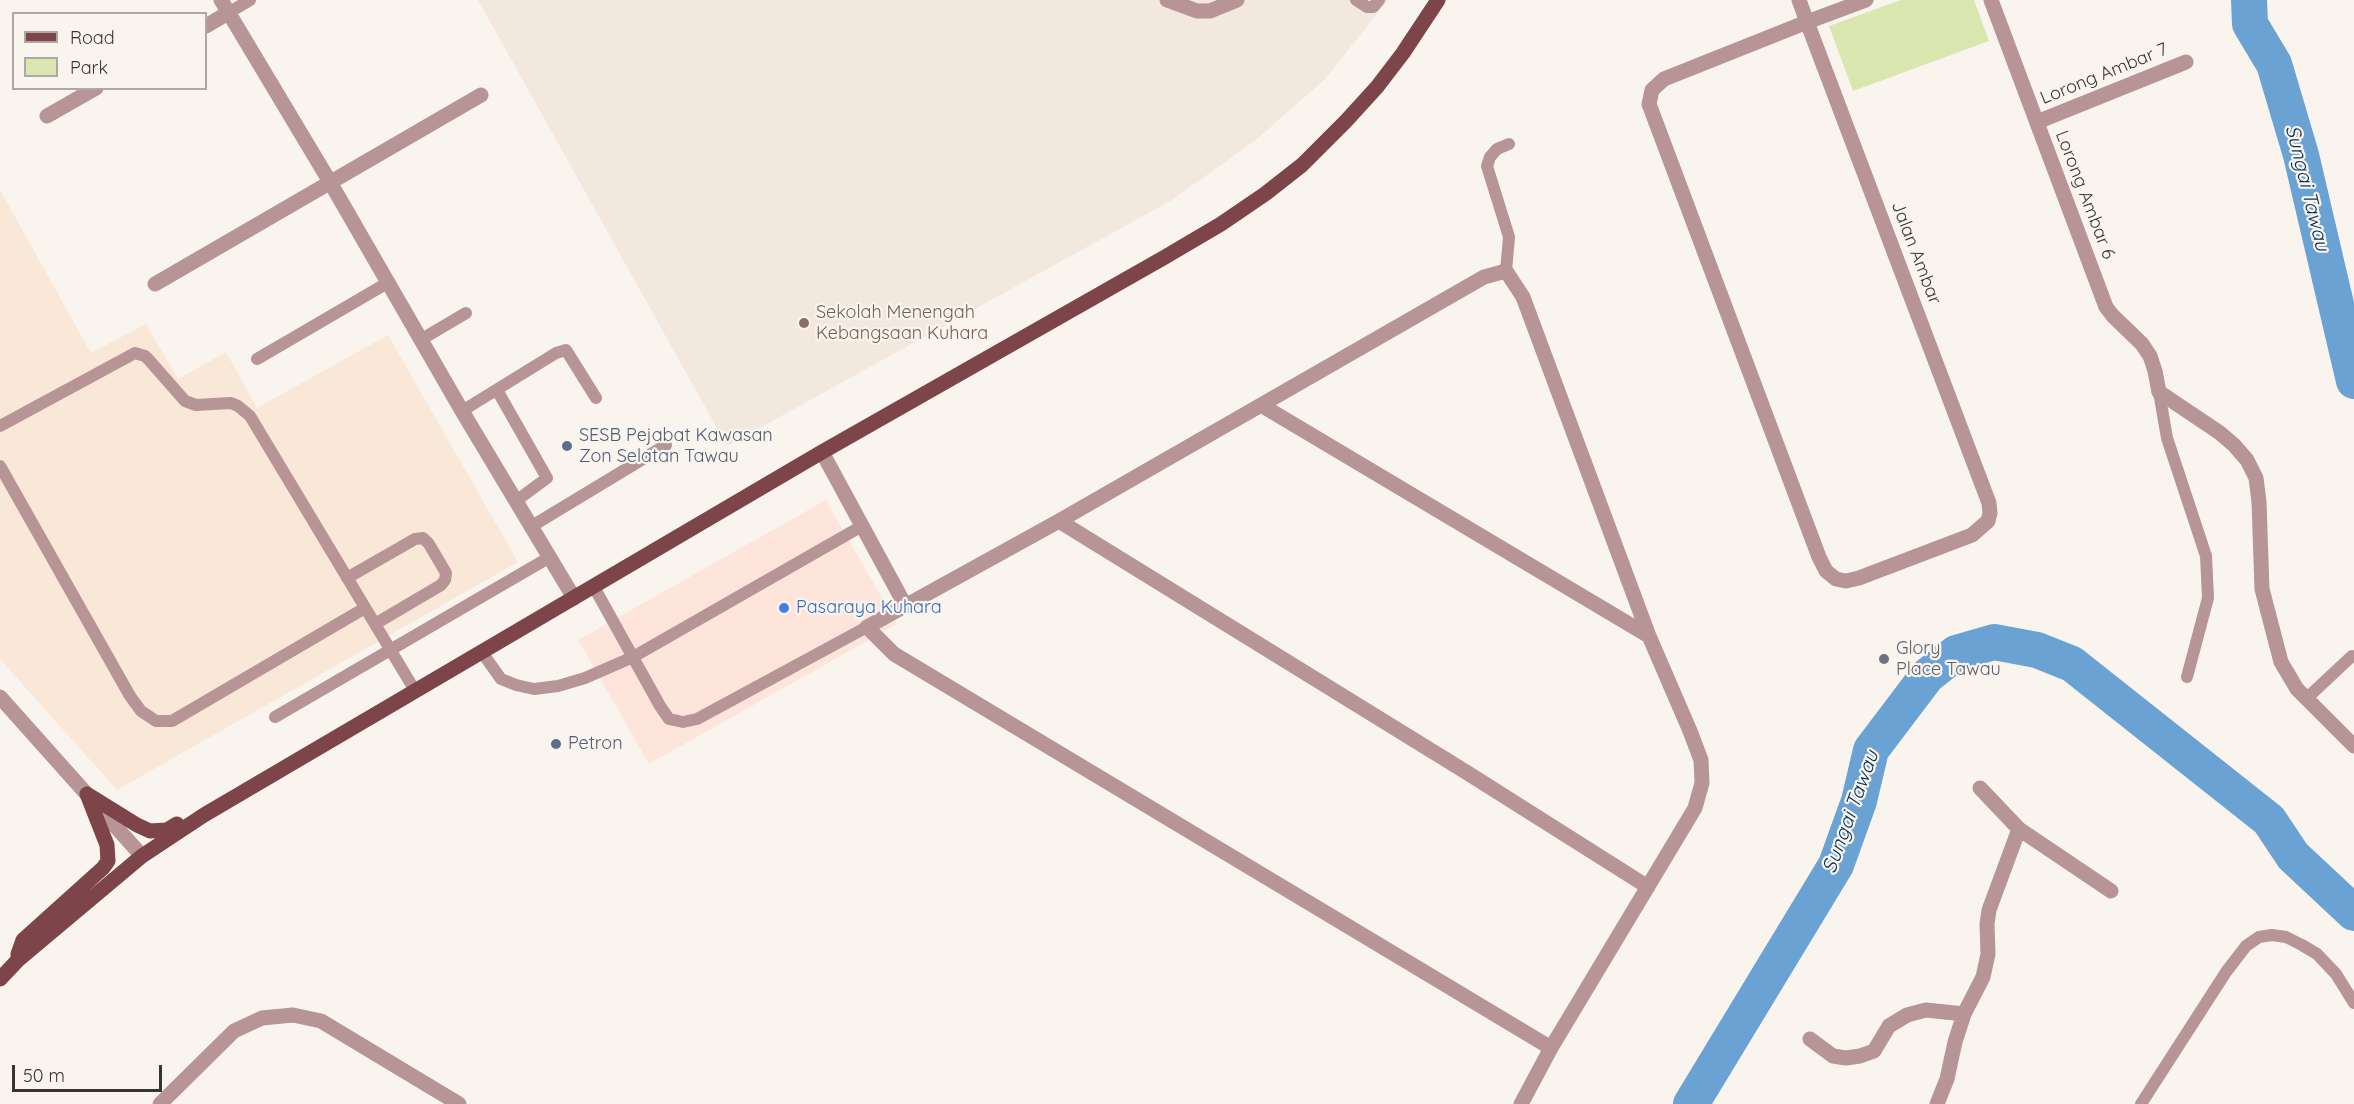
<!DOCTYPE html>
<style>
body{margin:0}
#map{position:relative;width:2354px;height:1104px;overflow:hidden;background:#faf4ef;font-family:Quicksand,sans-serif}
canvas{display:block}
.legend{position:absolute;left:12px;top:12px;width:195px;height:78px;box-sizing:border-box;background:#faf4ef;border:2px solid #aca8a4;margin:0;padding:8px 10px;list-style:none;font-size:18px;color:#373533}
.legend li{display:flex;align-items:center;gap:12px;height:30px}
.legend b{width:30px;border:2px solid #aca8a4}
.scale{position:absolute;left:12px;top:1065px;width:150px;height:27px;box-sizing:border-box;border:3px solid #373533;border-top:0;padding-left:8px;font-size:18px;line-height:21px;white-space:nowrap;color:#373533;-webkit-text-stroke:4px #faf4ef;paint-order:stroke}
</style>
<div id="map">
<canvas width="2354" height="1104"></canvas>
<ul class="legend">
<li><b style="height:8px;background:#7d4449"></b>Road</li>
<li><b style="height:16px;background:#dae6af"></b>Park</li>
</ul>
<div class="scale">50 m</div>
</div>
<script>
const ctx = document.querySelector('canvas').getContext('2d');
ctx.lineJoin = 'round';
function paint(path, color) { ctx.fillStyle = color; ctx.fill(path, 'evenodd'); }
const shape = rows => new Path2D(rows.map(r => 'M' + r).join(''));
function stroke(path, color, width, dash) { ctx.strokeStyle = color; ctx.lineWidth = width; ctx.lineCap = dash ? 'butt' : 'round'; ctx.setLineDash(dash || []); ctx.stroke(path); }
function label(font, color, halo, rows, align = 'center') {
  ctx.font = font + ' Quicksand,sans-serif'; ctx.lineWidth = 4.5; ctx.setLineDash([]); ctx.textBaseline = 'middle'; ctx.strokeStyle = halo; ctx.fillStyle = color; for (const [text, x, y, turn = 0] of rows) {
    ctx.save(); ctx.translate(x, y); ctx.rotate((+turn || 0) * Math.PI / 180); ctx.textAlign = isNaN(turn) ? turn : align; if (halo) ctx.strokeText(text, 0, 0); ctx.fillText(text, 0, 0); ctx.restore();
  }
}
paint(shape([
 [826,500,897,624,649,764,578,640]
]), '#fee5dc');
paint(shape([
 [0,190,91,353,146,324,178,379,226,352,257,408,388,335,518,562,117,790,0,659]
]), '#f9e8d7');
paint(shape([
 [478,0,1388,0,1325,79,1256,140,1172,200,727,446]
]), '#f3e8dd');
paint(shape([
 [1901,0,1974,0,1989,41,1853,91,1829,26]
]), '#dae6af');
stroke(shape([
 [2249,0,2250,24,2274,64,2301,155,2354,381],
 [1691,1104,1836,865,1859,801,1871,750,1927,676,1956,653,1994,642,2037,650,2072,664,2269,820,2293,856,2354,913]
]), '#6aa2d3', 36);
stroke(shape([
 [1356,0,1367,7,1373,7,1379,0],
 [228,13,250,0],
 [1506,271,1509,237,1487,166,1490,157,1497,149,1509,144],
 [422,339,466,313],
 [257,359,389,282],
 [497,390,547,478,516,501],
 [2159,392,2167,438,2206,556,2208,598,2187,677],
 [462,411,556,353,566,350,596,398],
 [0,426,135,353,145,356,149,360,185,401,196,405,231,403,238,406,250,416,414,689],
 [0,466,130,696,141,711,156,721,172,721,365,608],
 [532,526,666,445],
 [347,578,415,539,423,538,429,544,446,573,445,580,441,585,375,624],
 [594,587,660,706,669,719,683,722,697,719,867,627],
 [481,651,501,679,516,685,534,689,558,686,585,678,633,657,862,526],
 [2306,699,2352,656],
 [275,717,550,557],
 [2141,1104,2226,972,2246,946,2259,937,2272,935,2286,937,2302,945,2317,954,2336,974,2354,1003]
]), '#b79496', 12);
stroke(shape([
 [221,0,330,182,462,411,574,598],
 [1167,0,1197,11,1210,11,1237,0],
 [1799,0,1807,22,1989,503,1990,513,1988,521,1972,535,1859,578,1846,581,1836,579,1826,571,1819,557,1649,104,1652,90,1664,79,1807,22,1866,0],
 [1991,0,2106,307,2113,316,2142,344,2150,356,2155,371,2159,392,2220,433,2234,445,2247,460,2256,478,2259,502,2262,589,2281,662,2297,689,2354,746],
 [206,26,228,13],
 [47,116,96,88],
 [2037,122,2186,62],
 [155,284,481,95],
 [1261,405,1649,636],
 [822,452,905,605],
 [1059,521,1466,772,1648,887],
 [1980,788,2019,829,2111,891],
 [1810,1039,1833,1056,1846,1058,1860,1056,1874,1051,1889,1026,1907,1015,1926,1010,1964,1014],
 [160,1104,234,1031,262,1018,293,1015,321,1021,459,1104],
 [1521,1104,1551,1048,1695,808,1702,783,1701,760,1690,731,1649,636,1523,297,1506,271,1484,277,1059,521,867,627,894,654,1551,1048],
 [1937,1104,1947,1079,1955,1042,1964,1014,1983,977,1988,954,1987,924,1989,910,2019,829]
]), '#b79496', 15);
stroke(shape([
 [0,697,142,856]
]), '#b79496', 15);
stroke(shape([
 [87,794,137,825,150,831,167,830,177,824],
 [18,960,18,954,23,940,103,868,108,861,107,845,87,794],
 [0,979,18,960,142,856,204,815,822,452,1165,257,1221,224,1265,194,1302,165,1346,121,1377,87,1403,53,1438,0]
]), '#7d4449', 15);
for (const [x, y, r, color] of [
 [804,323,6,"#8d6e63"],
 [567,446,6,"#5c6f8a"],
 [784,608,6,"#3f7fe0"],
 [1884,659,6,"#6b7280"],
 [556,744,6,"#5c6f8a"]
]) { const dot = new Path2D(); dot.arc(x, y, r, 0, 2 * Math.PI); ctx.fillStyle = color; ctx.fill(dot); stroke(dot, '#faf4ef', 2); }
label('18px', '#373533', '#faf4ef', [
 ["Lorong Ambar 7",2104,74,-22],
 ["Lorong Ambar 6",2085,195,69],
 ["Jalan Ambar",1916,253,69]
]);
label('18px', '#785e54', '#faf4ef', [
 ["Sekolah Menengah",816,313],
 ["Kebangsaan Kuhara",816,334]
], 'left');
label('18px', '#4e5e75', '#faf4ef', [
 ["SESB Pejabat Kawasan",579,436],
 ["Zon Selatan Tawau",579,457],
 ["Petron",568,744]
], 'left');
label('18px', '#366cbe', '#faf4ef', [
 ["Pasaraya Kuhara",796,608]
], 'left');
label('18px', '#5b616d', '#faf4ef', [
 ["Glory",1896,649],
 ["Place Tawau",1896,670]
], 'left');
label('italic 20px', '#032f4f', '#faf4ef', [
 ["Sungai Tawau",2307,188,76],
 ["Sungai Tawau",1851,812,-70]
]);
</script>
